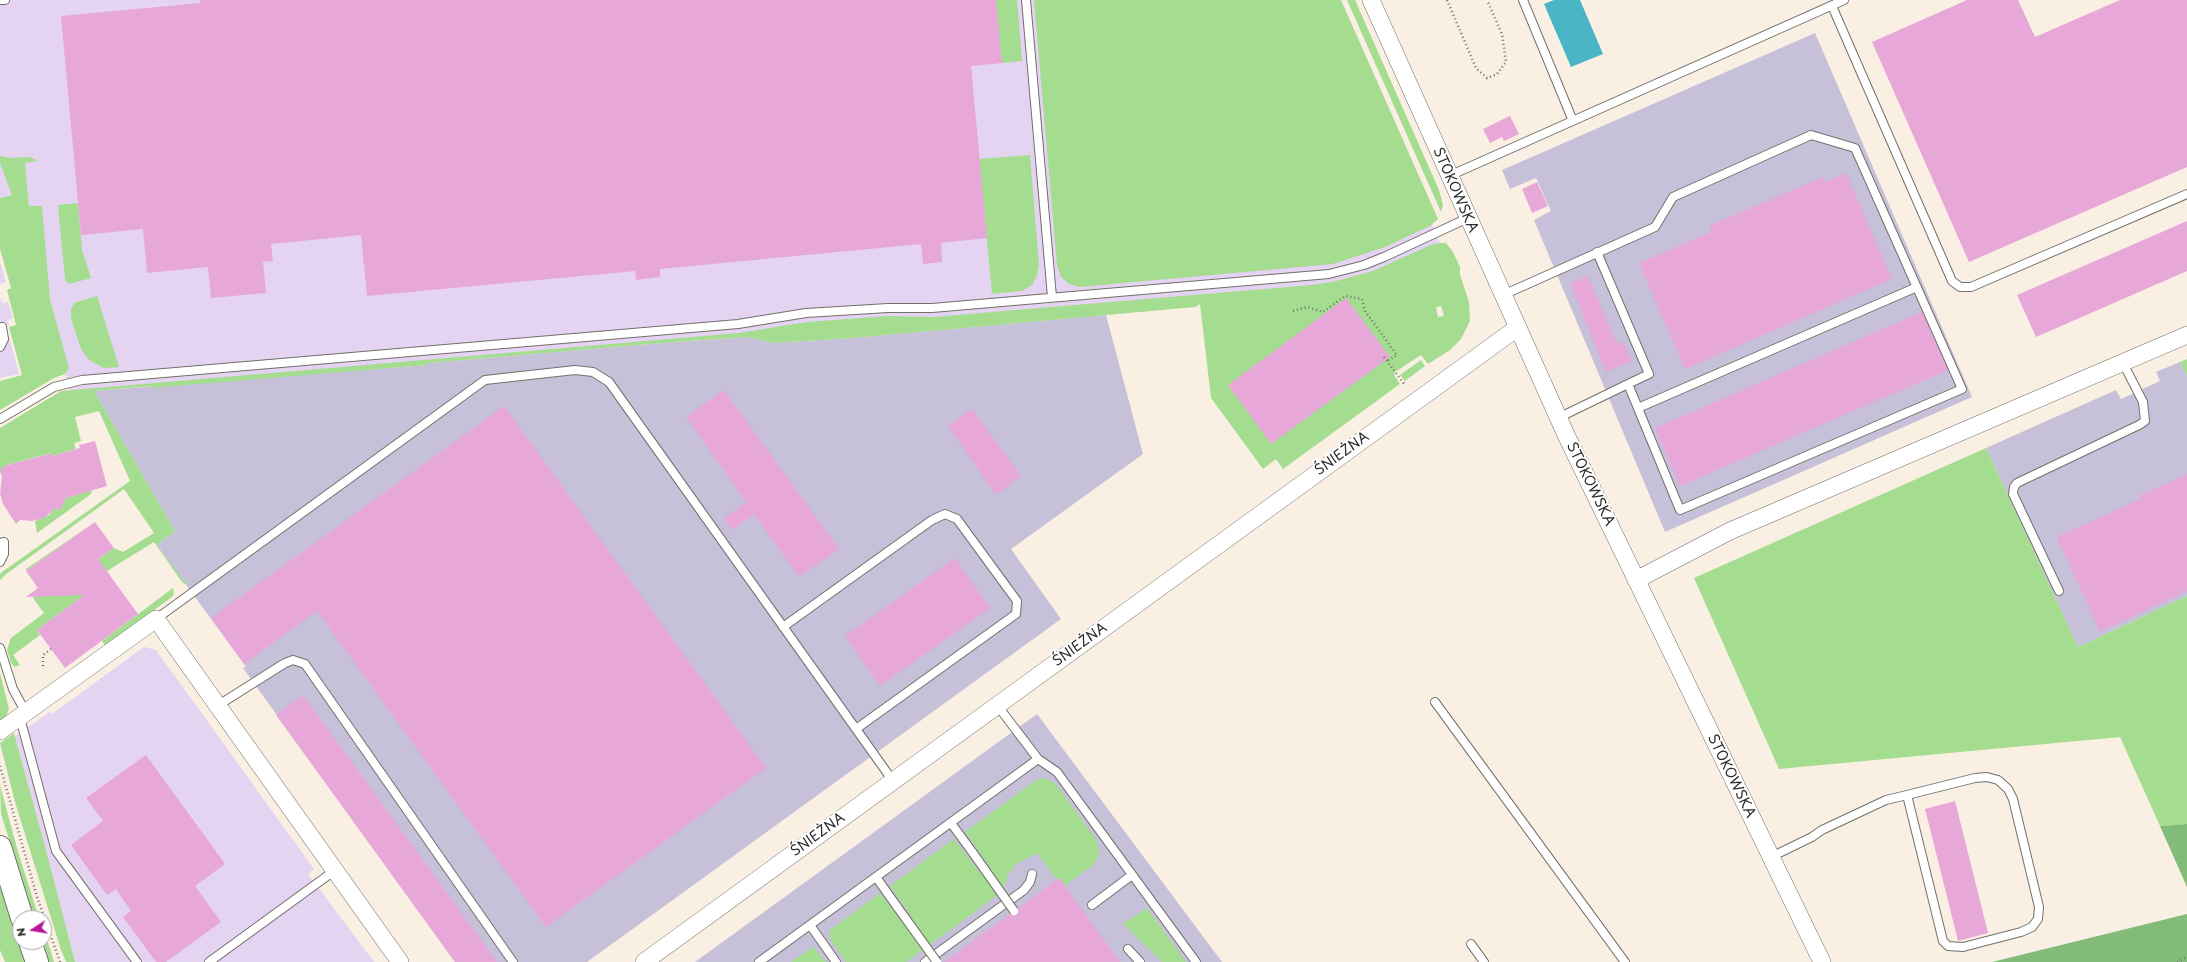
<!DOCTYPE html>
<meta charset="utf-8">
<style>
body{margin:0}
#map{position:relative;width:2187px;height:962px;overflow:hidden;background:#faefe3;font-family:"Playpen Sans",sans-serif}
canvas{display:block}
.north{position:absolute;left:12px;top:910px;width:40px;height:40px;box-sizing:border-box;background:#fff;border:1px solid #aaa;border-radius:50%;rotate:258deg;font-size:11px;font-weight:700;line-height:16px;text-align:center;color:#2b2b2b}
.north::after{content:'';display:block;margin:auto;width:14px;height:18px;background:#b5179e;clip-path:polygon(50% 0,100% 100%,50% 72%,0 100%)}
</style>
<div id="map">
<canvas width="2187" height="962"></canvas>
<div class="north">N</div>
</div>
<script>
const ctx = document.querySelector('canvas').getContext('2d');
ctx.lineJoin = 'round';
function paint(path, color) { ctx.fillStyle = color; ctx.fill(path, 'evenodd'); }
const shape = rows => new Path2D(rows.map(r => 'M' + r).join(''));
function stroke(path, color, width, dash) { ctx.strokeStyle = color; ctx.lineWidth = width; ctx.lineCap = dash ? 'butt' : 'round'; ctx.setLineDash(dash || []); ctx.stroke(path); }
function label(font, color, halo, rows, align = 'center') {
  ctx.font = font + ' "Playpen Sans",sans-serif'; ctx.lineWidth = 4; ctx.setLineDash([]); ctx.textBaseline = 'middle'; ctx.strokeStyle = halo; ctx.fillStyle = color; for (const [text, x, y, turn = 0] of rows) {
    ctx.save(); ctx.translate(x, y); ctx.rotate((+turn || 0) * Math.PI / 180); ctx.textAlign = isNaN(turn) ? turn : align; if (halo) ctx.strokeText(text, 0, 0); ctx.fillText(text, 0, 0); ctx.restore();
  }
}
paint(shape([
 [0,0,1332,0,1444,252,1358,284,71,393,11,195,0,198],
 [0,262,6,282,0,284],
 [0,298,3,303,8,302,13,318,7,320,9,325,6,326,19,374,0,378],
 [144,647,156,650,314,869,308,874,374,962,75,962,15,736,50,712,52,714]
]), '#e4d3f1');
paint(shape([
 [1815,33,1972,397,1665,532,1534,220,1551,211,1536,178,1510,189,1502,170],
 [1106,315,1143,454,1011,549,1061,619,587,962,455,962,243,668,246,666,244,664,157,545,175,531,94,391,428,365,428,363,675,342,749,337,774,343,853,338],
 [2180,362,2187,376,2187,596,2078,647,1986,448,2116,390,2121,399,2160,381,2156,372],
 [1037,714,1222,962,695,962]
]), '#c6c0d9');
paint(shape([
 [995,0,1017,0,1022,61,1002,63],
 [1034,0,1341,0,1438,219,1430,226,1385,247,1333,264,1080,287,1069,284,1061,277,1057,265],
 [1347,0,1355,0,1439,190,1443,205,1441,212],
 [1030,155,1039,265,1037,276,1032,285,1022,291,992,294,979,159],
 [0,156,10,158,30,157,38,161,25,163,29,206,42,206,50,300,69,368,65,374,54,378,0,410,0,381,22,375,9,327,16,325,7,290,11,288,0,249,0,198,12,195,0,163],
 [78,203,82,250,91,278,69,284,65,280,58,205],
 [1441,243,1446,243,1453,252,1460,267,1460,275,1469,302,1470,321,1461,339,1450,350,1428,364,1421,355,1395,372,1394,375,1400,384,1283,469,1276,459,1263,469,1211,398,1200,304,1195,307,853,338,774,343,749,337,674,342,428,363,428,365,151,388,151,386,94,391,175,531,157,545,188,586,182,582,154,542,107,571,110,576,37,630,40,635,13,655,20,665,15,667,11,663,7,650,11,638,44,613,33,598,38,594,46,596,114,548,123,552,154,533,124,489,5,575,0,580,0,574,2,572,130,481,99,411,75,417,81,441,74,443,76,449,52,456,51,453,7,465,11,478,0,472,0,428,61,391,739,333,807,322,888,316,933,317,1312,285,1336,281,1373,271,1433,244],
 [1441,306,1444,316,1438,317,1436,307],
 [97,296,119,367,104,368,89,360,81,349,71,319,71,309,74,303],
 [2187,359,2187,376,2180,362],
 [1421,360,1425,366,1405,381,1400,375],
 [1986,448,2078,647,2187,596,2187,824,2160,826,2120,737,1779,769,1694,578],
 [92,490,91,494,37,533,35,521,49,515,55,508,60,510,50,503],
 [95,522,26,571,26,569],
 [173,588,174,594,172,597,105,646,102,641],
 [0,673,9,709,5,719,0,723],
 [14,733,47,854,75,962,66,962,61,950,15,802,0,743],
 [1045,778,1055,783,1096,839,1099,850,1097,860,1093,865,1065,885,1059,878,1057,880,1037,853,1016,864,1008,875,1006,884,994,898,906,962,846,962,830,939,829,931,880,893,907,929,915,922,890,886,954,839,981,874,990,867,965,832,1032,783,1039,779],
 [0,785,18,852,39,918,34,918,1,814],
 [0,883,22,949,26,962,5,962,0,950],
 [1147,908,1186,962,1162,962,1123,924],
 [44,932,51,952,54,962,49,962,44,949,42,942,44,942],
 [813,947,826,962,791,962]
]), '#a4dd90');
paint(shape([
 [2187,824,2187,887,2160,826],
 [2187,914,2187,962,1992,962]
]), '#83bc7a');
paint(shape([
 [1554,0,1580,0,1603,54,1571,67,1544,4]
]), '#49b5c6');
paint(shape([
 [200,0,996,0,1002,63,971,66,987,238,941,243,942,262,923,264,921,244,660,269,660,277,636,280,635,271,367,296,361,235,271,244,273,261,263,262,266,293,211,298,208,267,147,273,143,229,81,235,61,16,200,3],
 [1967,0,2018,0,2035,37,2120,0,2187,0,2187,167,1969,262,1872,42],
 [1510,116,1519,134,1504,141,1502,137,1490,143,1483,129],
 [1846,173,1892,279,1685,369,1639,263,1711,232,1709,226,1823,177,1825,182],
 [1537,182,1548,206,1532,213,1522,189],
 [2187,221,2187,271,2036,337,2017,295],
 [1588,276,1617,344,1623,341,1632,361,1606,372,1570,283],
 [1346,298,1390,357,1271,444,1228,385],
 [1922,312,1948,370,1680,486,1655,428],
 [724,390,839,549,799,577,754,514,732,530,724,519,746,502,686,417],
 [504,406,766,768,546,927,317,611,244,664,211,618],
 [972,409,1021,476,996,495,948,426],
 [95,441,107,486,66,498,60,510,56,508,44,518,32,521,20,520,16,524,3,504,0,494,2,476,0,472,4,466,52,453,52,456,80,448,79,445],
 [2187,474,2187,591,2100,632,2057,537,2140,499,2139,496],
 [95,522,114,548,98,559,138,614,65,668,37,630,84,595,26,597,38,588,26,571],
 [955,558,990,608,880,686,845,636],
 [303,695,391,816,497,962,455,962,276,715],
 [146,755,225,864,195,886,221,922,166,962,156,962,123,917,131,911,116,889,107,895,71,845,103,821,86,798],
 [1955,801,1988,933,1958,941,1925,809],
 [1059,878,1120,962,944,962,1010,914,1014,916,1017,915,1019,908]
]), '#e7a7d9');
const lane = shape([
 [0,0,5,0],
 [1026,0,1052,297],
 [1523,0,1573,121],
 [1832,6,1952,281,1960,287,1971,287,2187,194],
 [1449,176,1844,0],
 [1597,252,1649,374,1628,384],
 [1503,295,1655,227,1673,197,1811,135,1855,148,1962,389,1680,510,1628,384,1558,418],
 [0,347,4,339,2,327],
 [1638,408,1917,287],
 [0,419,54,387,82,380,738,324,806,313,888,308,932,308,1329,274,1364,265,1384,257,1468,218],
 [0,543,4,542,4,554,0,562],
 [2059,591,2013,494,2014,487,2017,483,2139,425,2145,421,2143,402,2123,363],
 [156,619,485,380,575,370,593,372,609,382,893,781],
 [783,627,932,520,945,514,957,519,1017,601,1016,614,856,729],
 [0,648,13,689,26,713],
 [1435,702,1625,962],
 [997,705,1038,759,1057,772,1196,962],
 [217,706,285,663,293,660,305,664,513,962],
 [20,718,56,851,137,962],
 [951,823,973,853],
 [1771,857,1812,837,1822,830,1886,800,1907,795,1975,778,1987,777,1998,780,2008,789,2013,799,2039,907,2038,919,2032,927,2021,932,1963,947,1948,946,1943,941,1907,795],
 [876,877,898,908],
 [1092,905,1132,875],
 [810,925,836,962],
 [1471,944,1484,962],
 [1128,949,1140,962],
 [209,962,334,871],
 [759,962,1038,759],
 [925,962,1024,890,1030,882,1032,874]
]);
const street = shape([
 [1371,0,1567,437,1822,962],
 [1636,580,1730,531,2187,335],
 [0,731,156,619,400,962],
 [644,962,1517,328]
]);
const primary = shape([
 [0,847,22,918],
 [30,942,37,962]
]);
stroke(lane, '#73706b', 10);
stroke(street, '#73706b', 18);
stroke(primary, '#73706b', 24);
stroke(shape([
 [1447,0,1476,68,1487,78,1497,74,1506,62,1502,34,1487,0],
 [1293,311,1307,307,1323,312,1345,296,1362,299,1365,311,1397,355,1387,361],
 [1384,357,1405,385],
 [43,666,43,655,51,649],
 [0,766,37,897,60,962],
 [2177,962,2187,957]
]), '#73706b', 2.5, [1, 3]);
stroke(lane, '#fff', 8);
stroke(street, '#fff', 17);
stroke(primary, '#fff', 22);
const laneBridge = shape([
 [973,853,1014,911],
 [898,908,937,962]
]);
stroke(laneBridge, '#73706b', 10, []);
stroke(laneBridge, '#fff', 8);
label('14px', '#2b2b2b', '#fff', [
 ["STOKOWSKA",1455,190,66],
 ["ŚNIEŻNA",1342,454,-36],
 ["STOKOWSKA",1590,484,64],
 ["ŚNIEŻNA",1080,645,-36],
 ["STOKOWSKA",1731,776,64],
 ["ŚNIEŻNA",818,835,-36]
]);
</script>
